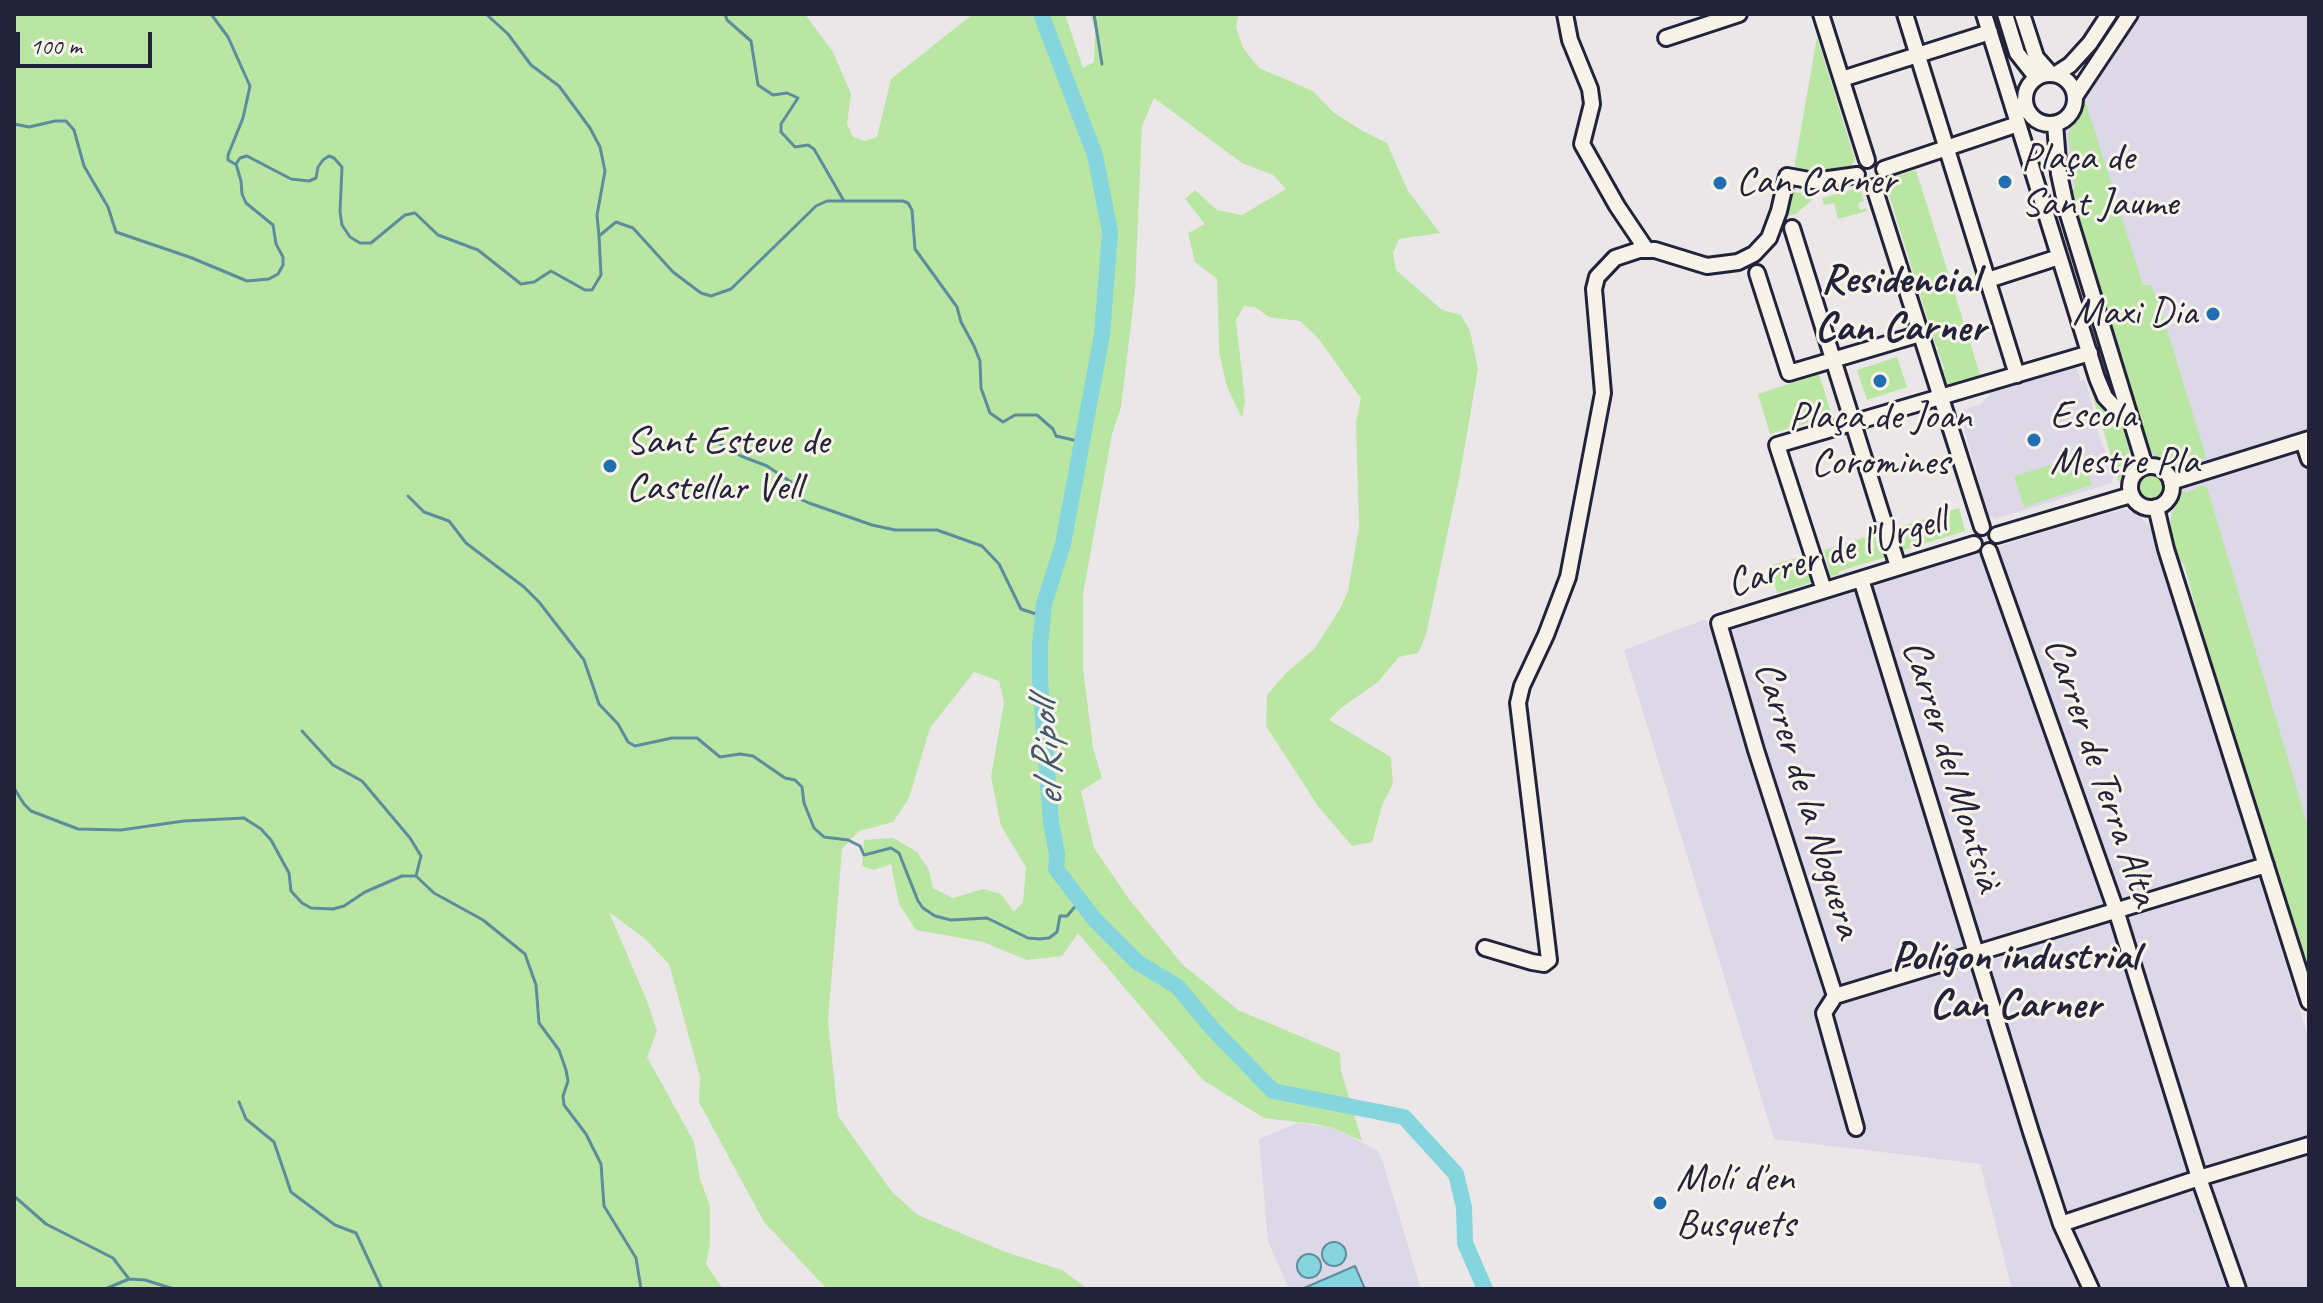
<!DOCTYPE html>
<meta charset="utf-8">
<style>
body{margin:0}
#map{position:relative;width:2323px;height:1303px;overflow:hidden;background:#ebe7e8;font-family:Caveat,sans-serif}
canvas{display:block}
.frame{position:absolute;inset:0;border:16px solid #22223b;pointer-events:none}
.scale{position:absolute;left:16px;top:32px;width:136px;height:36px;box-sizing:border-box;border:4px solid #22223b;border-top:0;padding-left:10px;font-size:24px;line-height:28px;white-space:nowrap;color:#22223b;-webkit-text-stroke:6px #f7f3e8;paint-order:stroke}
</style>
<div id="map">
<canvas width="2323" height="1303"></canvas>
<div class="frame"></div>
<div class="scale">100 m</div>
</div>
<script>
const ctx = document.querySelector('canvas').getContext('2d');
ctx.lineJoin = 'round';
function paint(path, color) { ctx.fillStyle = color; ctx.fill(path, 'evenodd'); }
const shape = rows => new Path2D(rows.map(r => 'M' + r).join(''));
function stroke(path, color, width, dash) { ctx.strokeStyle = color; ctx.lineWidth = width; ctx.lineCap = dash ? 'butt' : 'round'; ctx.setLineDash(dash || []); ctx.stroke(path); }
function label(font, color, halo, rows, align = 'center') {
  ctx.font = font + ' Caveat,sans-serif'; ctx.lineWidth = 6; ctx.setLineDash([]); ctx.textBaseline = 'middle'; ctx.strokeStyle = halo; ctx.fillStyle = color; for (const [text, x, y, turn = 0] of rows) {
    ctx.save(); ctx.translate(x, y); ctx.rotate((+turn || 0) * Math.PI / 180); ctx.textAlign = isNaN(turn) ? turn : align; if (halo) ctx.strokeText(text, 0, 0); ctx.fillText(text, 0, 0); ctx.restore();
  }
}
paint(shape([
 [2135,14,2309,14,2309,957,2070,189,2064,132,2095,71],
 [2075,363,2081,381,2085,380,2096,418,2093,419,2115,478,2111,479,2112,483,1995,519,1993,516,1989,517,1959,411,1981,404,1989,395,1986,391],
 [2125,509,2139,515,2152,530,2156,541,2309,1040,2309,1289,2012,1289,1980,1164,1774,1139,1624,650,1706,619,1712,636,2087,519],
 [1297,1123,1333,1128,1377,1150,1382,1159,1421,1289,1289,1289,1268,1241,1259,1139]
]), '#ddd8e8');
paint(shape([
 [14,14,805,14,833,52,851,94,847,124,853,137,865,141,877,137,891,79,973,14,1065,14,1083,68,1094,62,1095,30,1090,14,1239,14,1236,27,1243,48,1259,68,1313,91,1334,113,1361,130,1387,143,1408,191,1440,233,1399,239,1393,253,1396,270,1442,310,1461,315,1470,331,1478,369,1460,474,1426,635,1418,653,1399,657,1378,682,1341,708,1329,720,1391,757,1393,784,1383,803,1372,842,1352,846,1318,806,1266,726,1267,695,1287,672,1314,649,1340,609,1348,591,1359,527,1356,422,1361,398,1318,338,1300,321,1269,317,1255,307,1244,306,1236,320,1245,401,1242,418,1227,387,1219,352,1217,279,1195,262,1188,233,1205,224,1185,199,1195,190,1217,210,1242,215,1286,189,1273,175,1242,163,1154,98,1142,126,1135,290,1121,407,1112,434,1083,594,1083,668,1093,748,1102,778,1081,791,1094,848,1129,899,1182,964,1238,1010,1340,1053,1341,1071,1362,1141,1333,1128,1314,1124,1264,1118,1203,1080,1078,933,1062,956,1027,960,983,942,916,930,899,904,891,864,874,870,862,866,864,840,893,838,917,852,929,870,933,888,953,898,983,889,1001,894,1014,912,1023,902,1026,867,1001,826,991,777,1004,702,999,681,974,672,930,728,909,798,893,822,859,831,842,849,828,1021,838,1116,892,1192,918,1215,1008,1253,1062,1270,1088,1289,827,1289,764,1222,699,1102,700,1077,669,964,644,938,609,912,647,1001,657,1031,647,1057,694,1142,700,1179,710,1206,710,1244,706,1264,723,1289,14,1289],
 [1817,37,1855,160,1851,166,1836,172,1794,169],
 [2085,100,2143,285,2151,285,2159,304,2205,453,2205,458,2182,464,2181,467,2175,468,2159,460,2149,449,2145,440,2070,190,2075,189,2068,134],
 [1916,170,1982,381,1949,389,1943,370,1945,369,1937,350,1938,346,1936,346,1886,185,1890,178],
 [1857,188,1861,190,1864,201,1858,203,1860,210,1866,208,1867,211,1838,219,1834,203,1824,205,1822,198],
 [1792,192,1814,194,1813,199,1796,214,1784,217,1790,193],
 [2086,356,2122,426,2129,449,2129,465,2119,482,2081,358],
 [1897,357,1907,387,1867,400,1857,370],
 [1819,374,1832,416,1770,434,1758,394],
 [2083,455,2092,485,2024,507,2014,476],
 '2134 488a16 16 0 1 1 32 0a16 16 0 1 1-32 0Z',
 [2203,485,2207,487,2309,830,2309,981,2212,668,2184,564,2176,556,2171,534,2171,517,2180,495,2184,490,2186,493],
 [1959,508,1965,531,1900,551,1900,547,1905,545,1900,527],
 [1875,534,1879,551,1884,550,1886,557,1840,571,1838,575,1826,578,1824,571,1829,569,1824,550],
 [1799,557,1805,576,1810,575,1813,582,1777,593,1769,566]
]), '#b9e6a3');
const water = shape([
 '1322 1254a12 12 0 1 1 24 0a12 12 0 1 1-24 0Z',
 '1297 1266a12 12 0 1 1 24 0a12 12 0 1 1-24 0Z',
 [1355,1266,1365,1289,1304,1289,1304,1288,1355,1266]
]);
paint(water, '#84d5de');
stroke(water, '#5d8d9d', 2);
stroke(shape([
 [211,14,228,37,250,86,243,118,228,155,228,160,235,164],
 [486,14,508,34,531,65,559,86,590,128,600,147,605,171,597,215,599,236],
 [725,14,727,20,751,41,758,85,773,95,787,93,798,98,781,124,781,132,795,147,808,145,814,149,844,201],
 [1094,14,1102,64],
 [14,124,29,127,55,121,66,121,74,130,84,166,108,207,116,232,192,258,247,281,269,279,278,274,283,265,283,257,276,244,273,225,246,203,242,194,241,181,236,164,240,158,247,156,291,179,309,181,316,178,318,167,323,160,329,156,334,158,342,167,340,212,342,225,350,237,360,243,371,243,405,215,415,213,438,235,478,250,521,284,534,282,551,271,585,290,592,290,601,275,599,236,616,222,633,228,673,272,701,293,711,296,731,289,816,206,827,201,903,201,908,203,912,210,915,249,957,307,961,322,974,346,980,361,981,388,990,413,1003,422,1015,415,1037,415,1053,429,1056,436,1082,442],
 [718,443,741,456,767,466,791,482,800,499,809,503,872,525,895,530,937,530,982,546,999,564,1021,609,1042,616],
 [408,496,424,512,449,521,466,543,524,587,539,602,584,660,599,704,618,724,628,742,635,746,672,738,697,738,720,757,740,754,753,756,785,778,795,780,802,787,804,803,814,828,824,837,848,840,860,846,864,855,891,848,899,853,918,901,923,908,935,916,951,920,987,918,1028,938,1040,939,1049,938,1057,932,1060,916,1067,916,1079,902],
 [302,731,333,765,362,781,410,838,421,856,416,876],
 [14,788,24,804,31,811,78,829,121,830,184,821,244,818,261,829,271,840,289,873,291,891,302,903,311,908,333,909,344,906,365,892,402,876,416,876],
 [416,876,434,893,483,920,525,954,536,985,539,1023,559,1050,566,1070,568,1081,563,1096,564,1105,586,1134,601,1164,604,1206,636,1258,641,1289],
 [239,1102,246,1119,274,1142,291,1192,335,1225,356,1233,382,1289],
 [14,1196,46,1224,113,1258,129,1279],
 [105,1289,129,1279,145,1280,174,1289]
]), '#5d8d9d', 3);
stroke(shape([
 [1041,14,1095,155,1110,232,1102,335,1063,544,1044,604,1040,646,1040,680,1051,822,1057,854,1056,869,1094,919,1137,962,1178,987,1210,1026,1273,1091,1404,1117,1456,1174,1464,1207,1465,1243,1485,1289]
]), '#84d5de', 16);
const minor = shape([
 [1565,14,1570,40,1590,89,1592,104,1582,144,1617,206,1646,249],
 [1821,14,1867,160],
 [1905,14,2017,375],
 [1984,14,2097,378,2105,397,2121,414,2129,418],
 [2005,14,2017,53,2036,77],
 [2022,14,2036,57,2050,73],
 [1666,38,1739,14],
 '2025 99a25 25 0 1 1 50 0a25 25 0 1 1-50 0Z',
 [2056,74,2070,65,2090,43,2109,14],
 [1842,79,1990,32],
 [2076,95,2130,14],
 [2055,124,2059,174,2067,211,2145,466],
 [1884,169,2018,124],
 [1874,187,1982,527],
 [1792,228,1898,567],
 [1757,273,1789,373,1920,334],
 [1988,280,2059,257],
 [2303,441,2309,459],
 '2130 487a21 21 0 1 1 42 0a21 21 0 1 1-42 0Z',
 [2171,482,2309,439],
 [2156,507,2166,549,2309,1002],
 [1997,535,2131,495],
 [1989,551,2117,913,2199,1178,2238,1289],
 [1861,579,2031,1132,2061,1224,2091,1289],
 [1824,590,1777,445,2090,353],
 [1485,948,1532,962,1544,964,1549,960,1518,703,1522,686,1546,635,1568,577,1603,393,1594,289,1597,277,1615,258,1639,250,1655,250,1707,266,1738,262,1754,254,1769,238,1779,211,1787,176,1814,181,1857,175],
 [1835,996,1756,750,1719,623,1974,544],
 [1835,996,2266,865],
 [1835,996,1824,1013,1856,1128],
 [2061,1224,2199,1178,2309,1145]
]);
stroke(minor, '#22223b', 20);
stroke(minor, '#f7f3e8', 14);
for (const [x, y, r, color] of [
 [2005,182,8,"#1f6fb2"],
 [1720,183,8,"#1f6fb2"],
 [2213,314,8,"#1f6fb2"],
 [1880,381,8,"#1f6fb2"],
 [2034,440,8,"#1f6fb2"],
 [610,466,8,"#1f6fb2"],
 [1660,1203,8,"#1f6fb2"]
]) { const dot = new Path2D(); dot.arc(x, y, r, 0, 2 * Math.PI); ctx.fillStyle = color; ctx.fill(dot); stroke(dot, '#f7f3e8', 3); }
label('40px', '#22223b', '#f7f3e8', [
 ["Plaça de",2021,159],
 ["Sant Jaume",2021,205],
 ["Can Carner",1736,183],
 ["Maxi Dia",2197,314,"right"],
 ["Escola",2050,417],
 ["Mestre Pla",2050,463],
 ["Plaça de Joan",1880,418,"center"],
 ["Coromines",1880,464,"center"],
 ["Sant Esteve de",626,443],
 ["Castellar Vell",626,489],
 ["Molí d'en",1676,1180],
 ["Busquets",1676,1226]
], 'left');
label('40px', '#22223b', '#f7f3e8', [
 ["Carrer de l'Urgell",1837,553,-17],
 ["Carrer del Montsià",1951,766,73],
 ["Carrer de Terra Alta",2100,772,71],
 ["Carrer de la Noguera",1807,800,73]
]);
label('bold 42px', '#22223b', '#f7f3e8', [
 ["Residencial",1900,281],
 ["Can Carner",1900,329],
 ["Polígon industrial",2015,958],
 ["Can Carner",2015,1006]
]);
label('italic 42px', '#3f586c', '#f7f3e8', [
 ["el Ripoll",1048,754,-94]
]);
</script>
